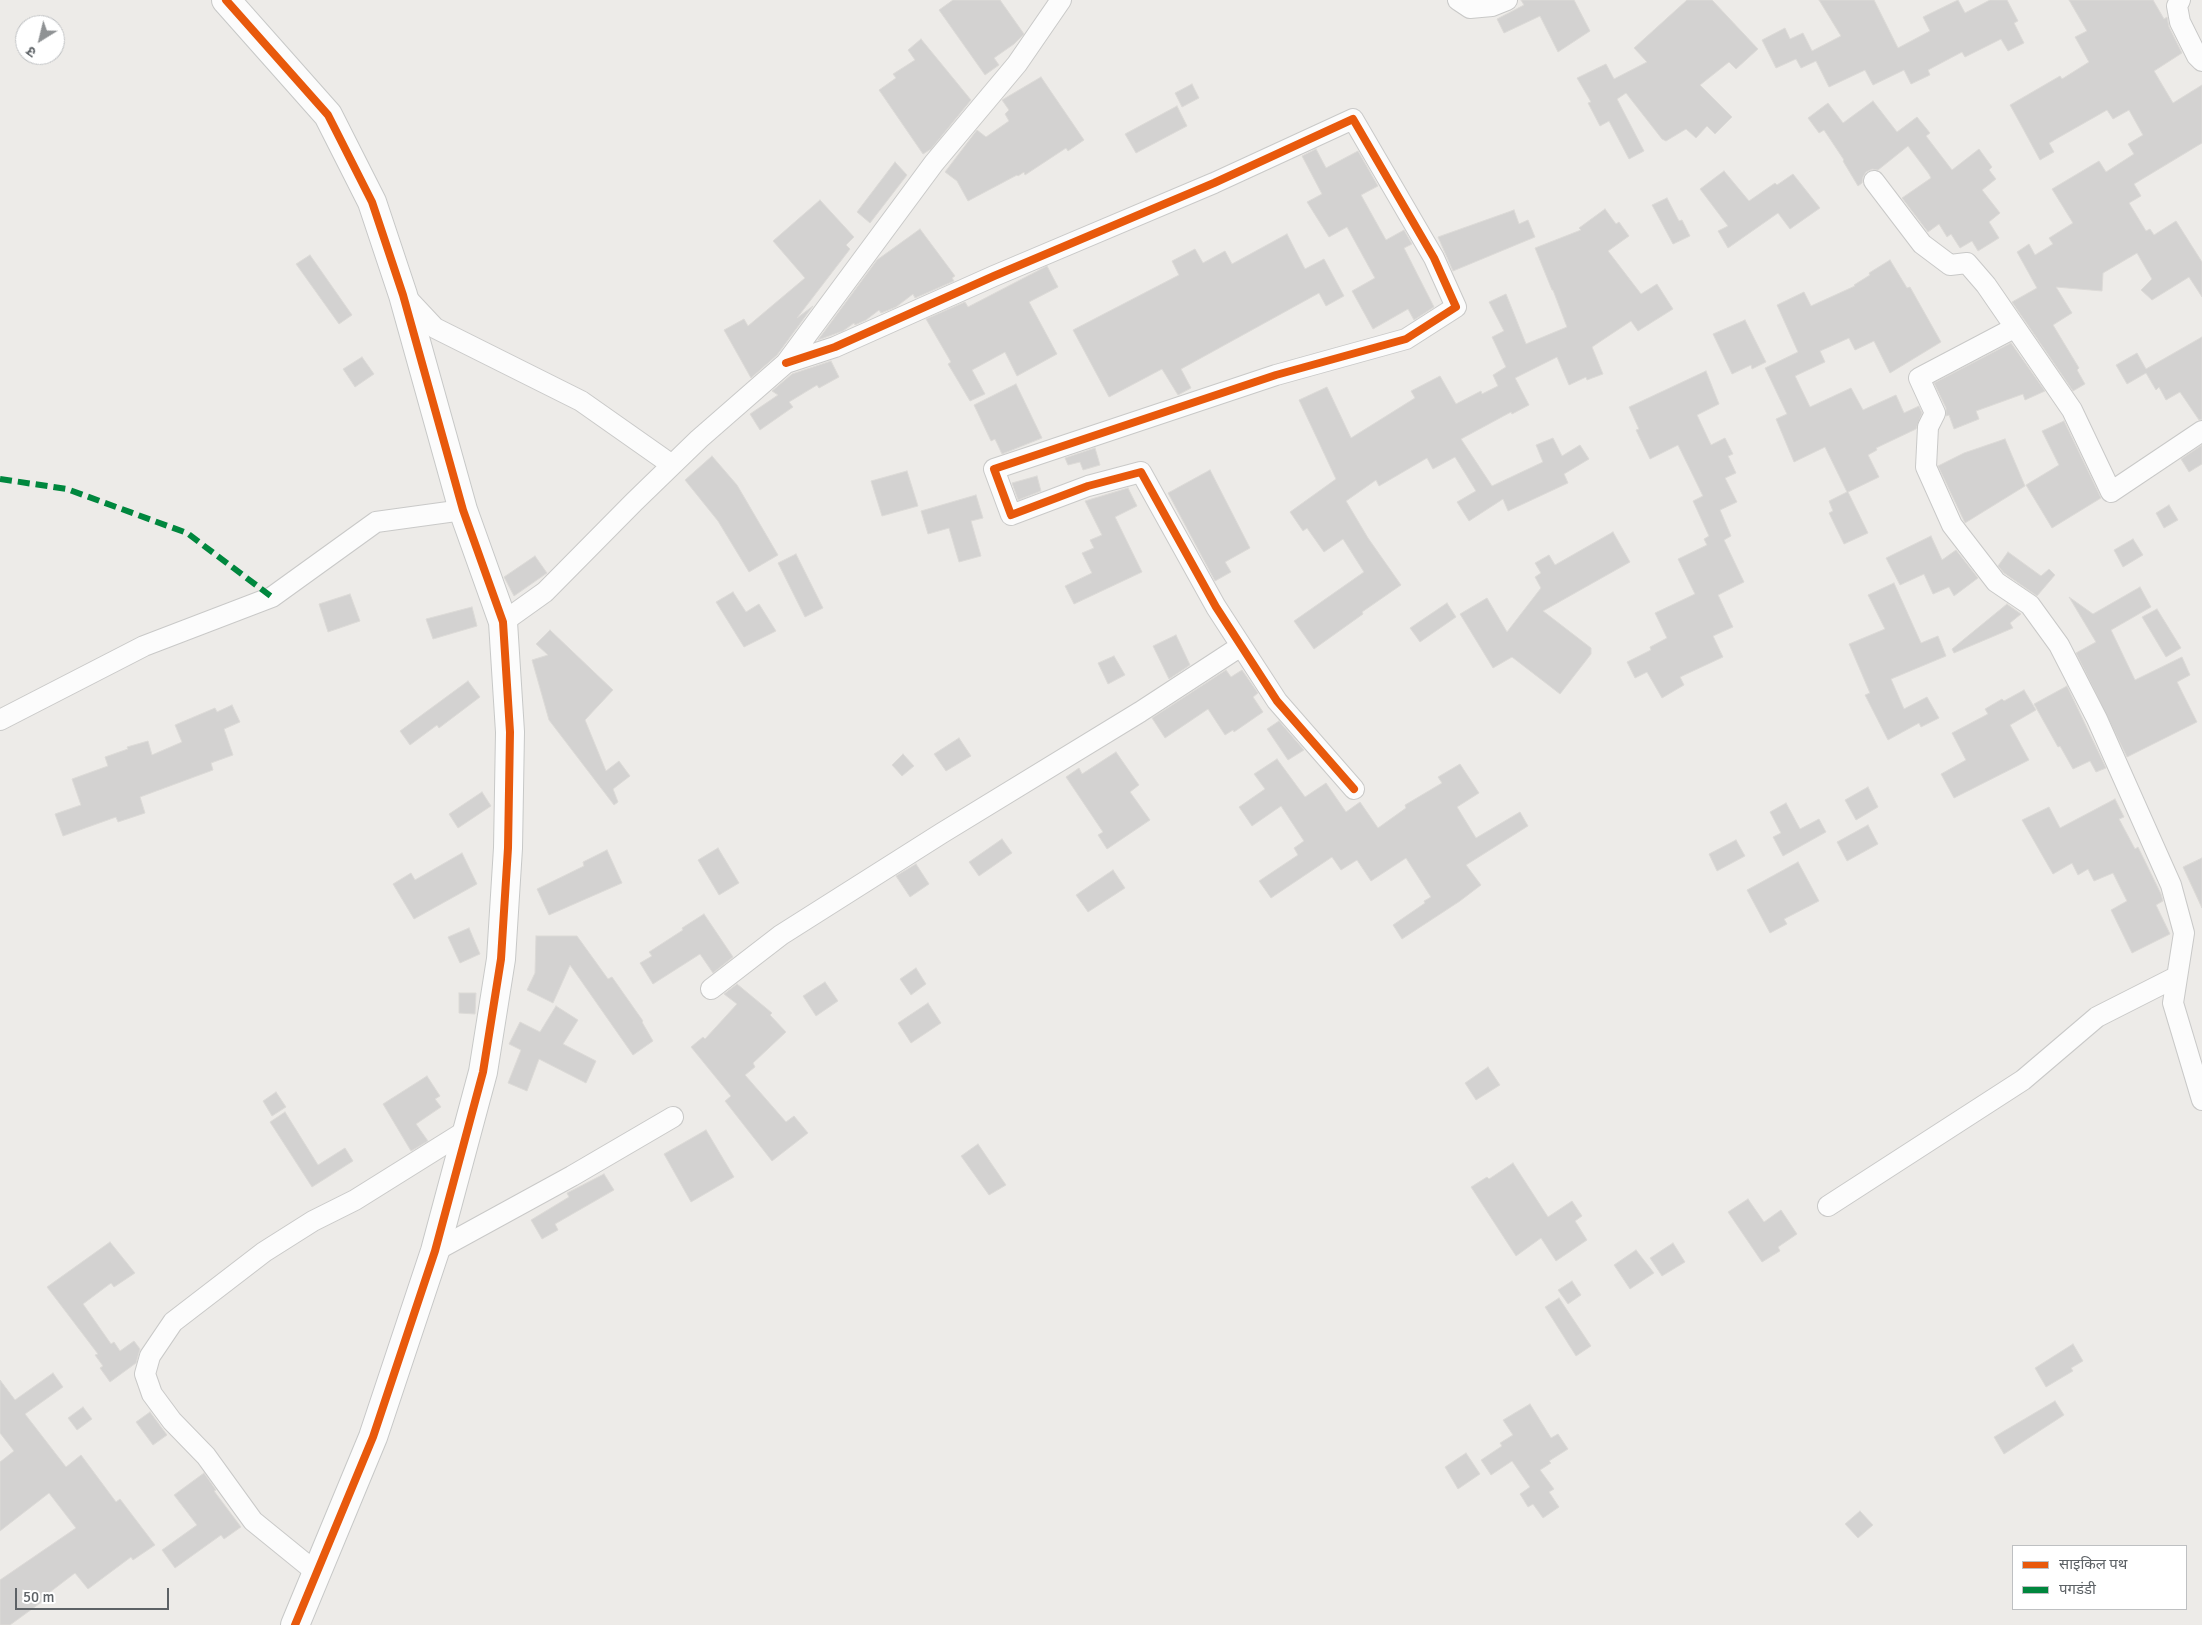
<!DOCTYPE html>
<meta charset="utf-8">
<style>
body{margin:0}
#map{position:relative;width:2202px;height:1625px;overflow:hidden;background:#edebe8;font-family:Signika,"Noto Sans Devanagari",sans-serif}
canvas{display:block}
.legend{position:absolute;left:2012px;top:1545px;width:175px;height:65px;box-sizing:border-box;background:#fff;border:1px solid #bec0c2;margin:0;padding:6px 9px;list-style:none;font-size:15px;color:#5d6266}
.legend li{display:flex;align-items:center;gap:10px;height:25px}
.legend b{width:25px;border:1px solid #bec0c2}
.north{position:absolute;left:15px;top:15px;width:50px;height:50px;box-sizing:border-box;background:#fff;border:1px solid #bec0c2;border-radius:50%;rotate:216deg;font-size:14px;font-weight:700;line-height:20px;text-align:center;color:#5d6266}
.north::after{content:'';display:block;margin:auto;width:18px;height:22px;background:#8f9294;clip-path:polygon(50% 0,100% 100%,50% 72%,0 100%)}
.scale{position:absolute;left:15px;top:1588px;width:154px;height:22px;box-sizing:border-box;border:2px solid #5d6266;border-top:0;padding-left:6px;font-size:15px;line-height:18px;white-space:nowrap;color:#5d6266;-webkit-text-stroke:4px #fff;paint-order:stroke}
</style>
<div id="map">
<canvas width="2202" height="1625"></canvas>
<ul class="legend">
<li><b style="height:6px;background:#e8590c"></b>साइकिल पथ</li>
<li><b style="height:6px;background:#00873e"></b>पगडंडी</li>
</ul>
<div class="north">उ</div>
<div class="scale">50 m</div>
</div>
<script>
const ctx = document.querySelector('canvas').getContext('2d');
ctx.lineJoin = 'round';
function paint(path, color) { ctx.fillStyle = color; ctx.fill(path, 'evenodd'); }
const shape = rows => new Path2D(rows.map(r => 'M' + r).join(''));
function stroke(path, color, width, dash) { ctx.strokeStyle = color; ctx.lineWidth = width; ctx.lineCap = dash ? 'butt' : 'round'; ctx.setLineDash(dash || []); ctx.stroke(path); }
const building = shape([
 [953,0,1000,0,1024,34,1014,44,994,58,999,65,985,75,939,10,953,0],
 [1521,0,1574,0,1590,31,1558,52,1540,16,1504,33,1497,19,1524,5,1521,0],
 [1687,0,1712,0,1758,49,1736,69,1729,62,1700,85,1732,117,1715,134,1707,126,1696,138,1686,129,1666,141,1662,139,1626,93,1617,99,1644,151,1629,159,1609,121,1600,126,1588,103,1591,102,1577,78,1606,64,1614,79,1647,62,1634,48,1687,0],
 [1819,0,1874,0,1898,48,1930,31,1923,17,1958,0,1965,13,1990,0,2007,0,2018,21,2014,23,2024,43,2008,51,2001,39,1965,57,1962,52,1928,70,1930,75,1911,84,1904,70,1873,85,1865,70,1829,87,1816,61,1801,68,1796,59,1776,68,1762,40,1785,28,1790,39,1803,33,1812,51,1841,36,1819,0],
 [2069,0,2153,0,2164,19,2167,17,2169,27,2182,53,2154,71,2173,103,2202,85,2202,143,2134,184,2141,196,2129,203,2146,231,2150,229,2154,235,2176,221,2202,262,2202,297,2189,277,2152,300,2141,290,2152,279,2137,253,2103,273,2102,291,2056,287,2072,313,2053,325,2079,368,2077,370,2085,384,2073,391,2012,302,2037,288,2017,252,2029,244,2035,255,2053,244,2049,238,2073,223,2052,189,2099,161,2106,172,2134,154,2128,144,2143,135,2129,110,2113,119,2107,110,2049,143,2054,152,2040,160,2021,125,2010,105,2060,76,2062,79,2089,62,2075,37,2087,31,2069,0],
 [921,39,971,100,931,149,923,154,879,90,896,78,893,74,915,60,908,50,921,39],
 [1041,77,1084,140,1068,151,1066,148,1025,175,1024,172,1018,176,1017,175,968,201,957,181,945,172,977,130,986,137,1009,121,1005,114,1009,110,1002,100,1041,77],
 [1192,84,1199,98,1182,107,1175,93,1192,84],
 [1873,101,1897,132,1917,117,1930,133,1926,136,1952,170,1979,149,1992,167,1989,170,1996,179,1982,190,2000,213,1989,222,1999,238,1978,251,1972,241,1960,248,1951,234,1947,237,1939,224,1928,232,1902,198,1931,178,1929,174,1908,146,1878,170,1872,169,1866,172,1863,177,1862,183,1858,186,1843,161,1844,160,1824,130,1819,133,1808,118,1828,103,1843,123,1873,101],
 [1177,106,1187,126,1136,153,1125,134,1177,106],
 [1316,149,1326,168,1358,151,1378,186,1361,195,1386,240,1404,230,1412,244,1404,248,1434,307,1414,320,1408,309,1373,329,1352,291,1375,278,1347,227,1329,237,1307,202,1322,194,1302,156,1316,149],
 [895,162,907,175,870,223,857,212,895,162],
 [1724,171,1749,201,1775,183,1777,185,1793,174,1820,208,1790,229,1778,213,1728,248,1718,231,1728,226,1700,189,1724,171],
 [1667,198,1679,221,1682,220,1690,236,1673,244,1652,205,1667,198],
 [820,200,854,237,846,245,850,249,797,318,813,306,777,355,751,378,724,330,744,319,748,326,805,278,773,241,820,200],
 [1605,209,1616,224,1619,222,1629,236,1608,251,1641,294,1657,284,1673,309,1638,331,1631,321,1592,347,1603,374,1587,380,1586,377,1569,385,1557,357,1515,378,1529,405,1512,414,1511,412,1461,439,1492,486,1543,462,1536,445,1553,438,1562,456,1580,445,1589,459,1564,474,1568,483,1508,511,1503,499,1469,521,1457,502,1476,491,1455,457,1433,469,1427,458,1379,486,1376,480,1346,501,1368,538,1401,585,1362,612,1363,614,1314,649,1294,621,1364,572,1343,539,1324,552,1307,528,1303,531,1290,512,1336,479,1299,400,1327,387,1351,438,1415,398,1411,391,1440,376,1456,404,1481,391,1482,394,1498,386,1493,375,1506,367,1492,337,1504,331,1489,302,1506,294,1526,344,1567,327,1553,290,1552,290,1535,248,1581,230,1579,228,1605,209],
 [1514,210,1519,224,1528,220,1535,237,1453,271,1438,237,1514,210],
 [920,229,955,276,952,278,954,281,915,298,913,294,896,307,881,313,879,310,866,320,855,325,854,323,843,331,818,340,877,260,920,229],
 [1287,234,1305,269,1324,259,1344,296,1326,306,1319,293,1181,369,1191,388,1178,395,1162,369,1109,397,1073,330,1179,275,1172,261,1195,249,1203,263,1225,251,1232,264,1287,234],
 [310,255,352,315,339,324,296,264,310,255],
 [1890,260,1907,288,1910,287,1941,342,1890,373,1874,341,1855,350,1849,338,1820,351,1825,362,1795,376,1810,407,1851,388,1863,410,1896,395,1904,413,1919,406,1922,413,1916,429,1876,448,1877,450,1868,455,1879,477,1848,492,1868,533,1844,544,1829,513,1833,511,1829,501,1847,492,1825,447,1794,462,1776,419,1787,414,1765,368,1798,352,1777,305,1804,292,1811,306,1855,286,1854,285,1870,275,1869,273,1890,260],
 [1047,266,1058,287,1029,302,1057,354,1017,376,1005,352,972,370,985,394,970,401,948,364,951,362,926,319,965,302,968,307,1047,266],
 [1745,320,1766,362,1752,369,1751,365,1732,374,1713,334,1745,320],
 [2202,337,2202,419,2199,420,2180,392,2166,400,2159,387,2156,390,2146,373,2127,384,2116,365,2137,353,2146,369,2202,337],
 [2011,343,2045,391,2025,400,2023,394,1976,411,1979,419,1954,429,1949,415,1946,416,1946,408,1934,383,2011,343],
 [362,357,374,374,355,387,343,369,362,357],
 [831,361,839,377,819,388,817,385,789,402,793,407,760,430,750,414,778,395,772,391,792,374,831,361],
 [1706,371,1719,404,1697,415,1711,445,1725,438,1733,454,1728,456,1736,473,1725,478,1737,502,1720,510,1731,536,1724,540,1744,582,1718,595,1733,627,1713,636,1723,657,1680,677,1684,685,1662,698,1647,672,1635,678,1627,662,1651,650,1650,647,1667,638,1655,613,1695,594,1678,559,1707,545,1704,539,1709,536,1693,501,1703,496,1678,445,1650,459,1636,430,1639,429,1629,407,1706,371],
 [1016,384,1042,438,1002,454,995,439,991,441,974,405,1016,384],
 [2064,421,2101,498,2052,528,2026,485,2059,465,2042,431,2064,421],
 [2005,439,2025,486,1965,523,1938,466,1964,453,2005,439],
 [2202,445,2202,464,2189,472,2181,459,2202,445],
 [1095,448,1100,465,1083,470,1080,462,1068,465,1065,458,1095,448],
 [712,456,737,485,778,555,749,572,718,521,685,480,712,456],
 [1210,470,1250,548,1225,562,1231,572,1215,581,1168,493,1210,470],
 [907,471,918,506,882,516,871,481,907,471],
 [1037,476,1041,491,1018,500,1012,483,1037,476],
 [1128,488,1137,506,1115,517,1142,572,1074,604,1065,586,1092,573,1082,553,1094,548,1090,540,1102,535,1085,501,1128,488],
 [976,495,983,518,971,521,981,556,959,562,949,528,928,534,921,511,976,495],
 [2169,505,2178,520,2164,528,2156,513,2169,505],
 [1613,532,1630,562,1543,611,1591,648,1591,654,1560,694,1512,657,1493,668,1460,614,1487,598,1507,632,1541,588,1535,577,1541,573,1535,563,1549,555,1555,565,1613,532],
 [1931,536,1942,560,1956,550,1978,578,1954,596,1949,587,1933,594,1924,574,1900,585,1886,558,1931,536],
 [2133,539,2143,555,2123,567,2114,550,2133,539],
 [2008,552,2041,576,2049,569,2055,575,2037,596,2004,573,1998,566,2008,552],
 [796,554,823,608,805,617,778,563,796,554],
 [535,556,547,573,514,596,504,577,535,556],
 [1894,583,1921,643,1938,636,1946,656,1891,679,1904,709,1927,697,1939,718,1921,727,1919,723,1888,740,1865,695,1870,693,1849,644,1885,629,1868,595,1894,583],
 [2140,587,2151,607,2111,630,2135,680,2182,657,2190,675,2177,682,2197,722,2127,757,2076,653,2096,642,2069,597,2093,614,2140,587],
 [733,592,746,612,759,604,776,631,744,647,716,602,733,592],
 [350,594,360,621,328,632,319,604,350,594],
 [1447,603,1456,617,1420,642,1410,628,1447,603],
 [2007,604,2021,614,2010,623,2013,628,1954,653,1952,649,2007,604],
 [472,607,477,626,433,639,426,619,472,607],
 [2157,609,2181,648,2166,657,2142,617,2157,609],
 [550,630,613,690,585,720,606,771,619,761,630,776,613,789,618,802,614,805,549,720,532,660,548,655,536,644,550,630],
 [1176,635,1190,665,1169,679,1153,646,1176,635],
 [1114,656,1125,675,1108,684,1098,663,1114,656],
 [1226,670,1231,677,1242,670,1258,693,1253,697,1263,712,1234,732,1233,730,1225,735,1208,709,1165,738,1152,718,1226,670],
 [468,681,480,697,439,728,437,725,410,745,400,731,468,681],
 [2067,686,2106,768,2096,772,2090,761,2073,769,2060,746,2058,747,2034,704,2067,686],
 [2024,690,2036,710,2010,725,2029,760,1954,798,1941,774,1966,760,1952,733,1988,714,1985,709,2002,699,2004,701,2024,690],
 [232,705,240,722,224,729,233,755,211,763,213,770,140,797,145,813,118,822,116,817,63,836,55,814,81,805,72,779,108,766,105,757,128,749,127,747,148,741,152,755,182,742,175,725,215,708,217,712,232,705],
 [1279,721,1304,750,1288,760,1267,729,1279,721],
 [959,738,971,756,946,771,934,754,959,738],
 [1116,752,1139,785,1130,792,1150,820,1107,849,1098,835,1103,832,1066,777,1079,768,1082,774,1116,752],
 [903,754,914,766,902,776,892,765,903,754],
 [1277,759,1305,797,1326,783,1346,812,1360,802,1378,828,1406,808,1405,805,1442,783,1438,777,1460,764,1479,793,1457,807,1476,838,1520,812,1528,826,1466,865,1481,885,1460,901,1402,939,1393,925,1425,903,1424,901,1431,897,1406,858,1371,881,1357,860,1341,870,1332,857,1271,898,1259,881,1298,855,1294,848,1304,841,1281,806,1252,826,1239,807,1265,789,1254,774,1277,759],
 [1868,787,1878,807,1856,820,1845,800,1868,787],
 [482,792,491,806,458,828,449,814,482,792],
 [2115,799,2124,817,2119,819,2135,849,2138,847,2161,894,2163,901,2156,905,2170,934,2132,953,2111,910,2127,901,2113,873,2094,881,2088,869,2078,875,2072,863,2053,874,2022,820,2049,807,2060,828,2115,799],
 [1786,803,1800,829,1819,819,1826,832,1783,856,1773,837,1781,833,1770,812,1786,803],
 [1868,825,1878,844,1847,861,1837,842,1868,825],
 [1002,839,1012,853,979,876,969,862,1002,839],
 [1736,840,1745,856,1717,871,1709,854,1736,840],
 [718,848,739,883,719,895,698,860,718,848],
 [607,850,622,883,549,915,537,889,584,866,583,862,607,850],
 [462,853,477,884,414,919,393,884,411,873,415,880,462,853],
 [2202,858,2202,908,2183,867,2202,858],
 [1798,862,1819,901,1784,919,1787,924,1770,933,1747,890,1798,862],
 [916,864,929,884,910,897,896,876,916,864],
 [1113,870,1125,888,1088,912,1076,895,1113,870],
 [704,914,733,957,713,973,700,954,653,984,640,963,652,956,649,952,683,930,682,928,704,914],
 [469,928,480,954,460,963,448,937,469,928],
 [536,936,577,936,608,979,612,977,643,1021,642,1022,653,1041,633,1055,570,965,553,1003,527,990,535,973,536,936],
 [916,968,926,984,911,995,900,979,916,968],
 [825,982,838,1001,816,1016,803,996,825,982],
 [737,984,772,1013,770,1015,786,1032,753,1063,755,1067,745,1075,786,1122,794,1116,808,1133,772,1161,725,1101,731,1096,691,1047,703,1037,705,1039,737,1004,724,994,737,984],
 [459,993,476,993,475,1014,459,1013,459,993],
 [928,1003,941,1023,911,1043,898,1023,928,1003],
 [556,1006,578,1020,563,1044,596,1061,586,1083,539,1059,527,1091,508,1083,521,1050,509,1044,520,1022,540,1032,556,1006],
 [1488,1067,1500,1085,1476,1100,1465,1083,1488,1067],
 [427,1076,440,1096,435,1099,441,1107,416,1124,428,1141,411,1151,383,1104,427,1076],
 [276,1092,286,1107,272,1116,263,1101,276,1092],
 [285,1112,318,1165,345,1148,353,1161,312,1187,270,1122,285,1112],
 [706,1130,734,1177,691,1202,664,1154,706,1130],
 [978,1144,1006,1185,989,1195,961,1156,978,1144],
 [1513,1163,1548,1217,1572,1201,1582,1216,1575,1221,1587,1240,1556,1261,1541,1238,1516,1256,1471,1187,1487,1177,1489,1179,1513,1163],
 [604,1174,614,1190,555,1224,558,1230,542,1239,531,1220,569,1197,567,1193,604,1174],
 [1748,1199,1764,1222,1781,1210,1797,1234,1778,1247,1780,1251,1762,1262,1728,1212,1748,1199],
 [110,1242,135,1273,114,1287,111,1283,83,1304,111,1344,114,1342,120,1351,134,1341,140,1349,136,1363,110,1382,100,1368,103,1366,95,1355,98,1354,47,1287,110,1242],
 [1673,1243,1685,1262,1662,1276,1650,1258,1673,1243],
 [1636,1250,1654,1273,1630,1289,1614,1265,1636,1250],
 [1572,1281,1581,1295,1568,1304,1558,1290,1572,1281],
 [1559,1298,1591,1346,1576,1356,1545,1307,1559,1298],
 [2073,1344,2083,1361,2071,1368,2073,1371,2046,1387,2035,1368,2073,1344],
 [53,1373,63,1387,25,1414,66,1467,81,1455,116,1502,120,1499,155,1545,133,1560,131,1557,88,1589,75,1573,41,1599,43,1601,10,1625,0,1625,0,1580,76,1528,49,1493,0,1531,0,1462,14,1451,0,1433,0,1380,15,1400,53,1373],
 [2055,1401,2064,1415,2004,1454,1994,1437,2055,1401],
 [1530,1404,1551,1438,1558,1434,1568,1449,1549,1461,1551,1463,1540,1470,1554,1489,1549,1492,1559,1507,1543,1518,1533,1504,1528,1507,1520,1494,1530,1487,1512,1461,1491,1475,1481,1460,1502,1446,1500,1443,1513,1435,1503,1420,1530,1404],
 [83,1407,92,1419,77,1430,68,1418,83,1407],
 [150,1412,167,1435,153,1445,136,1422,150,1412],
 [1466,1453,1480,1474,1458,1489,1445,1467,1466,1453],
 [204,1473,216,1490,214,1491,241,1527,224,1539,221,1535,175,1568,162,1550,197,1525,174,1495,204,1473],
 [1860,1511,1873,1525,1858,1538,1845,1524,1860,1511]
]);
paint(building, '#d3d2d1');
stroke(building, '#dcdad7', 1);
const street = shape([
 [1458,0,1470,8,1492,6,1507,0],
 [2180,0,2177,6,2180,22,2197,56,2202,61],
 [1874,181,1922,244,1950,265,1967,263,1986,285,2072,410,2111,492,2202,431],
 [405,296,435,328,581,401,672,465],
 [2014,328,1919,378,1935,413,1928,427,1926,467,1952,525,1996,582,2030,605,2059,645,2097,719,2171,885,2184,933,2173,1003,2202,1100],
 [786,363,835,347,994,276,1214,183,1353,119,1434,258,1456,307,1406,339,1276,375,994,469,1011,515,1088,486,1141,472,1216,607,1277,701,1354,789],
 [503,622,545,592,634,502,699,439,786,363,934,163,1017,64,1061,0],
 [0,720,144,646,272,597,376,522,463,510],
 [711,989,781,935,942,833,1140,712,1241,646],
 [1828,1206,2023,1080,2097,1017,2176,977],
 [435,1251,572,1176,673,1117],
 [317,1573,253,1521,206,1456,172,1421,152,1394,145,1374,150,1356,173,1322,264,1252,313,1221,355,1200,467,1130]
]);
const secondary = shape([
 [226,0,328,115,372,202,403,295,463,510,503,622,510,732,508,848,501,959,483,1072,435,1251,373,1437,295,1625]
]);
stroke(street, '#c9c9c8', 22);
stroke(secondary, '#c7c8c7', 30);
stroke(street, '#fcfcfc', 20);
stroke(secondary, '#fcfcfc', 28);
stroke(shape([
 [0,479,67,489,187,533,272,597]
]), '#00873e', 6, [12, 6]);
stroke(shape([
 [226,0,328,115,372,202,403,295,463,510,503,622,510,732,508,848,501,959,483,1072,435,1251,373,1437,295,1625],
 [786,363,835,347,994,276,1214,183,1353,119,1434,258,1456,307,1406,339,1276,375,994,469,1011,515,1088,486,1141,472,1216,607,1277,701,1354,789]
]), '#e8590c', 8);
</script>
